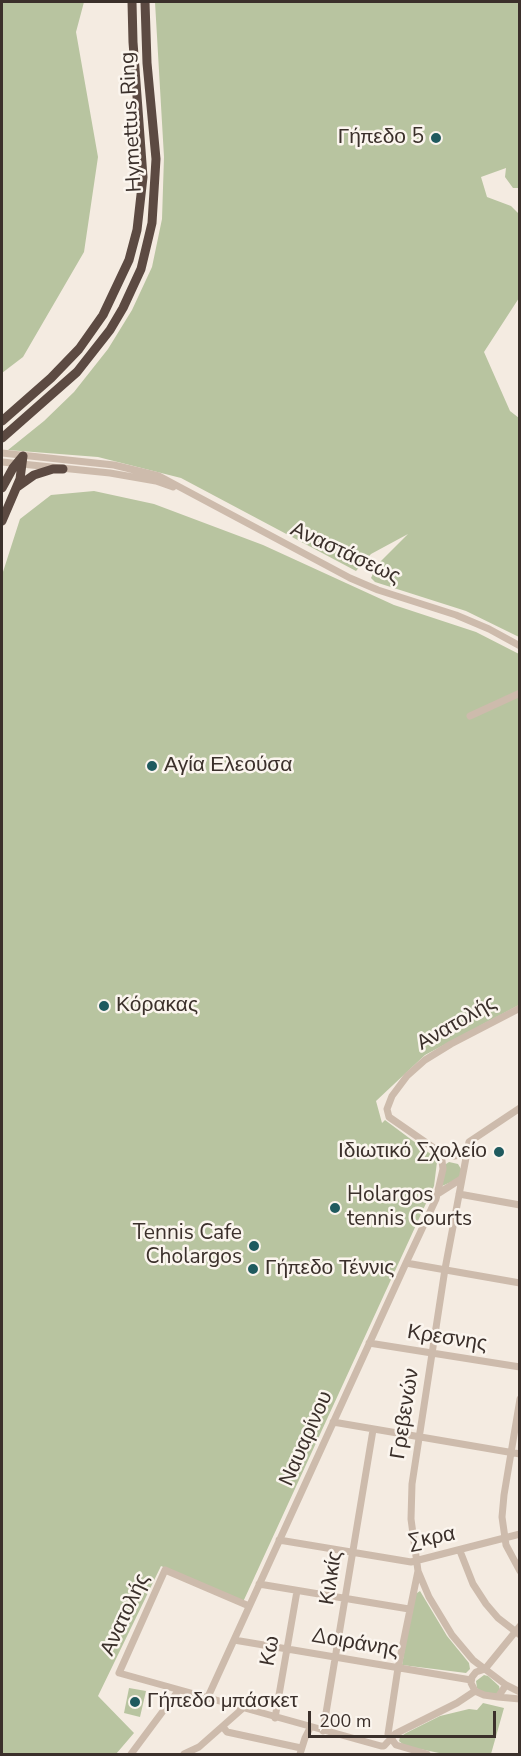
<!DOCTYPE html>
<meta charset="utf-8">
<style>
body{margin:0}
#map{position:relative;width:521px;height:1756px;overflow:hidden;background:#f4ebe1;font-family:"Nunito Sans",sans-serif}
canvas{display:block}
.frame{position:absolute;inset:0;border:3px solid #3b302b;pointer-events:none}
.scale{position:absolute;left:308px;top:1711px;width:188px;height:27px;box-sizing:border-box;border:3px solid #3b302b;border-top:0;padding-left:8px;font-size:18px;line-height:21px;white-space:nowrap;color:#3b302b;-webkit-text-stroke:4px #fbf5ee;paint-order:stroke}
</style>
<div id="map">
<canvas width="521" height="1756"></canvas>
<div class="frame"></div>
<div class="scale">200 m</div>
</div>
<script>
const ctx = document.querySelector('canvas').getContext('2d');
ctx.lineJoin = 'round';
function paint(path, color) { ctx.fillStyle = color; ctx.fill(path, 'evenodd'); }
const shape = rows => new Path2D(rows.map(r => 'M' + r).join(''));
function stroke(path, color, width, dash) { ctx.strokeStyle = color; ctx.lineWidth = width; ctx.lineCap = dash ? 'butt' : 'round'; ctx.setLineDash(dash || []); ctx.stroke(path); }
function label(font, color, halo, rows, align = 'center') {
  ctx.font = font + ' "Nunito Sans",sans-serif'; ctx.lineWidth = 5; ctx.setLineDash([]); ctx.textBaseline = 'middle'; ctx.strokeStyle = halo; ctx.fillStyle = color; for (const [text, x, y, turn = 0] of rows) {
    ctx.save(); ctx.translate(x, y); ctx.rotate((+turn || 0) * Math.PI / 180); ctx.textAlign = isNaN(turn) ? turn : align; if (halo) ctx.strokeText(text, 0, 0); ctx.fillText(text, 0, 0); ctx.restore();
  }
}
paint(shape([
 [2,2,84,2,76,32,98,157,84,252,23,357,2,373],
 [155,2,519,2,519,188,513,188,505,177,506,168,481,177,487,197,511,206,519,214,519,298,484,352,510,411,519,418,519,637,466,611,375,582,371,578,377,565,408,534,371,554,356,571,181,478,98,457,8,450,44,421,74,392,108,349,132,310,152,267,162,219,164,157],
 [94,491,154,504,263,545,394,605,476,632,519,654,519,1005,425,1055,376,1101,382,1123,385,1120,436,1158,437,1162,434,1186,243,1602,161,1566,98,1696,134,1733,116,1754,2,1754,2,575,20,519,51,495],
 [449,1162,458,1164,461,1169,460,1175,458,1179,442,1186,446,1164],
 [420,1591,447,1636,469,1663,470,1669,466,1673,402,1665,414,1595],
 [484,1675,488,1676,499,1686,500,1690,498,1695,480,1691,477,1688,476,1681],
 [129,1688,146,1691,140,1717,124,1713],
 [483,1703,504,1708,491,1754,444,1754,405,1746,399,1741,400,1737,406,1733,440,1716,469,1709,477,1710]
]), '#b8c4a0');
stroke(shape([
 [2,453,114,465,159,476,350,578,378,590,456,615,489,629,520,646],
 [2,462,110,473,156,481,173,487],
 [470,716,520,693],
 [520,1108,469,1142,445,1269,412,1484,411,1519,418,1571,429,1597,452,1635,473,1660,506,1685,520,1692],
 [466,1154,454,1156,441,1153,389,1117,387,1109,392,1096,407,1076,425,1060,451,1044,520,1008],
 [439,1193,461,1179],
 [459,1194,520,1205],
 [406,1263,520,1283],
 [369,1343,520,1367],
 [520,1399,504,1495,502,1517,506,1545,520,1571],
 [333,1422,520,1454],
 [279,1540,411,1562,520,1534],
 [460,1551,473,1584,486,1604,498,1618,520,1635],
 [418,1571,398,1668,388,1734,396,1745,427,1754],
 [259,1584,409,1609],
 [249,1606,165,1570,119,1673,381,1746,384,1746,395,1734,457,1703,475,1691],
 [234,1640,471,1680],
 [485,1669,476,1672,472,1677,471,1683,475,1691,484,1695,498,1697,506,1685],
 [485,1669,520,1626],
 [498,1697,520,1699],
 [207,1699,406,1263,436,1199,443,1169,441,1153],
 [275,1718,297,1591],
 [223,1727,227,1732,301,1748],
 [323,1731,373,1430],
 [131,1754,178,1691],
 [184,1754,199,1747,242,1709],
 [300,1754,305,1738,310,1728]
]), '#cdbbac', 7);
stroke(shape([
 [2,421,51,378,79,349,103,315,129,260,137,230,143,177,133,42,132,2],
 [2,438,77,372,110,330,123,308,141,269,152,223,156,159,147,63,145,2],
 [17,487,34,475,53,469,63,469],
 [2,488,13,468,23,456],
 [2,521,20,479,23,456]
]), '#5c4a42', 9);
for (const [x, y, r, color] of [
 [436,138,6,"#1f5a5e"],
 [152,766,6,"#1f5a5e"],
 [104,1006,6,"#1f5a5e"],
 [499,1152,6,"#1f5a5e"],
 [335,1208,6,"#1f5a5e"],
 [254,1246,6,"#1f5a5e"],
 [253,1269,6,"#1f5a5e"],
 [135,1702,6,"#1f5a5e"]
]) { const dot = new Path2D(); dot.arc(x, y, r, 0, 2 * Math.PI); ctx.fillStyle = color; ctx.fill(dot); stroke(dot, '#fbf5ee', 2); }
label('21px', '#3b302b', '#fbf5ee', [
 ["Hymettus Ring",132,122,-93],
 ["Αναστάσεως",345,554,25],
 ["Ανατολής",457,1024,-30],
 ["Κρεσνης",447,1339,9],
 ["Γρεβενών",406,1414,-81],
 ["Ναυαρίνου",307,1439,-66],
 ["Σκρα",432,1539,-11],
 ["Κιλκίς",332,1578,-81],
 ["Ανατολής",126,1615,-65],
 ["Δοιράνης",355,1644,10],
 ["Κω",271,1651,-80]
]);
label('21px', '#3b302b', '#fbf5ee', [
 ["Γήπεδο 5",424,138,"right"],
 ["Αγία Ελεούσα",164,766],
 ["Κόρακας",116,1006],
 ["Ιδιωτικό Σχολείο",487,1152,"right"],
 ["Holargos",347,1196],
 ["tennis Courts",347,1220],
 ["Tennis Cafe",242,1234,"right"],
 ["Cholargos",242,1258,"right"],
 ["Γήπεδο Τέννις",265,1269],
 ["Γήπεδο μπάσκετ",147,1702]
], 'left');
</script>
